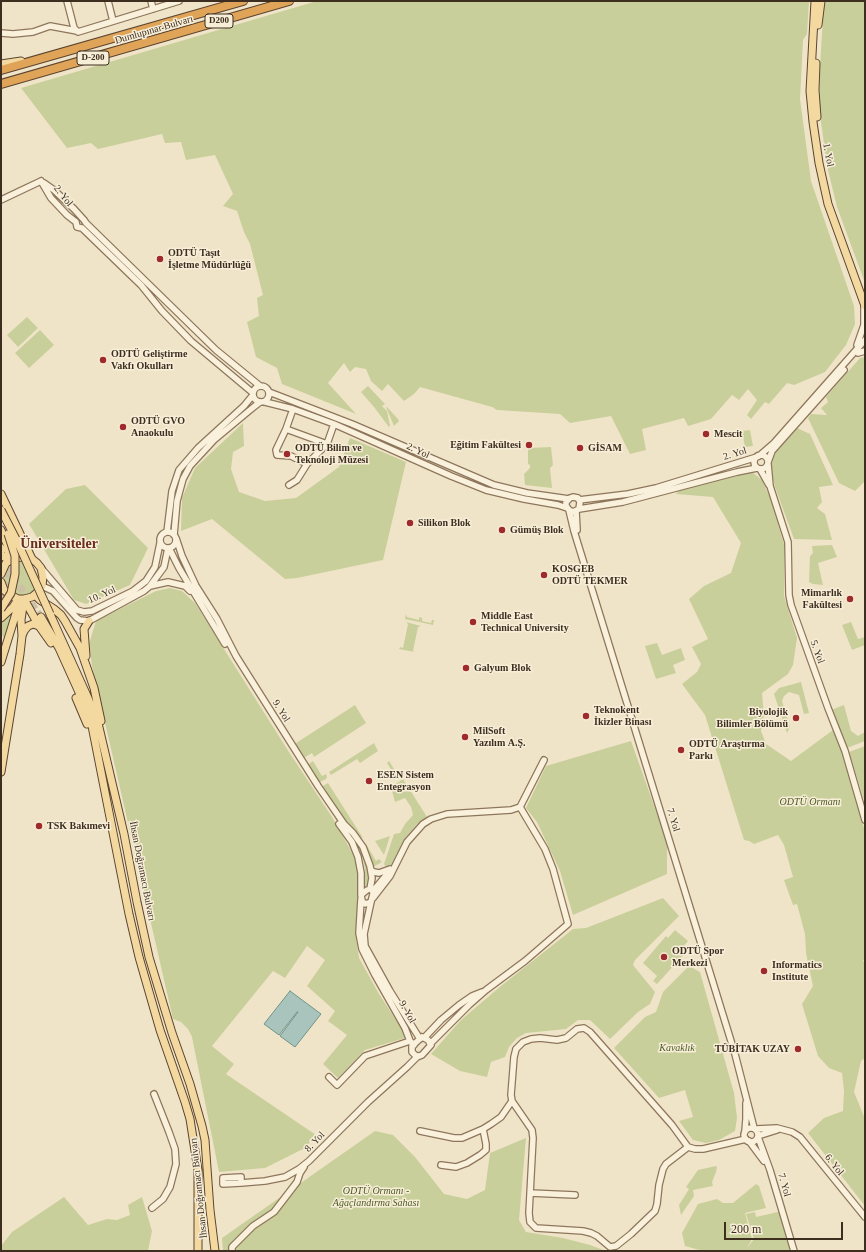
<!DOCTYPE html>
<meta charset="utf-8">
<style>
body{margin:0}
#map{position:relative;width:866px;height:1252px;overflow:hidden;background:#f0e4c8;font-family:"Times New Roman",serif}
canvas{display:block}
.frame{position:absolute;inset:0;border:2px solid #3d2e20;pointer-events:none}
.scale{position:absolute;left:724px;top:1222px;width:119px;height:18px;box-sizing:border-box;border:2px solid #3d2e20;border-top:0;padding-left:5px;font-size:12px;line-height:14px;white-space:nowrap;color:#3d2e20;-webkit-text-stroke:3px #f7eed8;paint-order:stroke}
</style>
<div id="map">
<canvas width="866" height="1252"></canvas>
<div class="frame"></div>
<div class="scale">200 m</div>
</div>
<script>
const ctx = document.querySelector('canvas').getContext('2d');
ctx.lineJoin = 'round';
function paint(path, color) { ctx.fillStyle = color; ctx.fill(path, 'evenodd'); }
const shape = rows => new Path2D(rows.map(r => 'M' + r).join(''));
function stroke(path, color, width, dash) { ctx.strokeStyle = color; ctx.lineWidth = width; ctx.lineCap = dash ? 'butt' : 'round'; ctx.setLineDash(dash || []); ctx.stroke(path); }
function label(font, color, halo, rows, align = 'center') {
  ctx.font = font + ' "Times New Roman",serif'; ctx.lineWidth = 3; ctx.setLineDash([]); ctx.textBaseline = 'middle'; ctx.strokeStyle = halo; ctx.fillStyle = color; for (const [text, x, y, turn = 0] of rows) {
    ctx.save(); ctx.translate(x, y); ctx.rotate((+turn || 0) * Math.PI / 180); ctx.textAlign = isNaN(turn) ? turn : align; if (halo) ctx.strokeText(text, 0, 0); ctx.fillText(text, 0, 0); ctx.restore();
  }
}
paint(shape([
 [317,1,809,1,807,34,803,40,800,99,811,181,854,306,855,324,846,345,825,372,794,385,787,383,769,404,765,402,751,419,747,415,757,400,748,389,739,400,732,395,711,419,688,426,684,418,642,429,646,450,630,454,611,416,570,423,560,414,497,410,492,407,420,387,414,394,404,401,388,384,382,391,371,381,366,369,355,367,350,372,344,363,328,383,356,414,282,384,277,368,256,357,247,322,259,316,257,298,263,295,250,244,244,232,237,211,223,206,233,194,215,155,186,160,181,142,165,143,162,134,98,149,91,143,67,148,21,88],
 [824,1,865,1,865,283,837,207,827,166,819,107,820,66],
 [27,317,38,328,18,347,7,335],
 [40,330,54,345,29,368,15,353],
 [865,357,865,481,855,491,839,483,808,418,811,414,827,415,821,408,828,402,826,397,860,358],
 [368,386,385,404,382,406,387,411,390,426,389,427,374,407,361,392],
 [386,407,387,407,398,419,399,421,394,426],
 [243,423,244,446,233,452,231,469,239,492,265,501,296,498,339,467,350,438,406,462,383,560,297,578,285,579,212,519,181,531,182,498,195,468],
 [797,428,810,434,833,485,819,487,822,502,817,508,825,514,832,540,794,539,775,487,772,475,772,457,778,448],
 [750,430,753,446,745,447,742,431],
 [551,447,553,465,550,468,552,488,525,485,524,474,530,468,530,465,528,464,528,448],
 [752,472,762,480,770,498,784,544,784,596,797,638,793,665,788,674,762,693,764,715,761,731,766,744,791,761,833,730,846,763,865,832,865,959,863,960,865,964,865,1058,861,1061,854,1092,865,1119,865,1206,808,1133,824,1118,843,1111,844,1091,842,1073,829,1068,818,1056,802,1004,813,986,806,953,805,934,797,904,793,905,784,880,793,877,784,845,778,835,754,844,749,841,744,840,705,715,682,684,697,672,701,664,692,647,708,639,689,599,704,586,731,573,741,543,713,497,676,494,679,490],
 [85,485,148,548,130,585,86,604,74,600,29,524,66,489],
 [832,545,837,557,818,563,823,585,813,584,809,582,810,556,813,553,812,546],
 '4 579a17 17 0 1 1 34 0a17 17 0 1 1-34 0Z',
 [170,588,182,591,195,603,287,749,332,817,353,854,359,872,356,938,359,958,379,994,402,1029,405,1038,365,1050,338,1078,323,1064,347,1035,328,1021,335,1011,307,986,325,960,307,946,285,978,273,971,212,1046,234,1064,226,1074,316,1135,305,1148,265,1168,219,1172,192,1037,188,1029,181,1022,173,1019,92,666,89,644,96,621,156,591],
 [14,611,5,640,1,633,1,623],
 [406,614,407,617,419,620,419,617,422,618,422,621,431,623,432,620,434,620,433,625,405,619],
 [406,622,421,626,418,627,413,651,415,652,399,649,400,647,403,648,408,624],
 [851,622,858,639,865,637,865,645,852,650,842,625],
 [657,643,662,655,681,648,685,660,673,665,676,673,656,679,645,646],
 [801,682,809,713,804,714,799,695,789,692,784,696,782,701,790,727,787,733,774,694,779,688],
 [355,705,366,723,314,757,312,753,302,759,293,745],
 [844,705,851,731,858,736,865,732,865,741,847,748,831,710],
 [631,741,667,842,667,874,573,915,560,871,537,822,526,808,546,766],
 [374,743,378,751,360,763,357,759,331,775,329,772],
 [865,746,865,803,849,752],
 [306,761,309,764,313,761,322,776,326,774,327,777,326,779,318,783,304,762],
 [389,761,399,777,394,780,392,777,395,775,387,763],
 [403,779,427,817,417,824,405,838,391,865,387,869,384,864,394,834,400,833,405,824,413,815,411,807,405,798,395,802,391,787],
 [328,783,363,838,358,836,339,817,322,789,323,786],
 [349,832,362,850,368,866,370,884,364,887,365,869,363,859,357,844],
 [390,836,384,855,375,841],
 [366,844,376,861,379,859,382,862,373,867,364,845],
 [663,898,679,916,635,960,633,965,655,992,650,1004,638,1012,610,1039,590,1020,578,1020,566,1029,526,1033,517,1038,509,1047,505,1057,491,1062,487,1077,460,1071,431,1054,461,1020,501,986,573,929,586,928],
 [675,930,688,941,682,948,686,952,657,984,653,981,657,976,643,963,666,936,668,938],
 [689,966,700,972,734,1093,737,1118,735,1131,719,1140,706,1143,693,1140,679,1121,693,1117,685,1090,659,1098,614,1048,645,1017,656,1012,663,992],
 [375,1131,393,1135,415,1157,444,1194,467,1199,485,1190,490,1153,526,1138,519,1220,526,1232,563,1238,590,1245,606,1251,223,1251,222,1238],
 [716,1166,717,1167,716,1172,712,1182,713,1186,693,1190,694,1196,681,1215,679,1205,689,1189,686,1187,698,1170],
 [756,1184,759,1186,766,1208,745,1213,752,1239,747,1248,754,1239,746,1214,755,1212,756,1217,782,1211,794,1251,703,1251,685,1246,682,1233,698,1204,717,1199,723,1203,733,1203],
 [64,1197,88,1225,107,1219,117,1220,130,1215,128,1205,142,1197,152,1231,148,1251,1,1251,1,1246,12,1232]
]), '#c9cf9b');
const water = shape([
 [290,991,321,1014,295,1047,280,1036,298,1012,297,1012,279,1035,264,1024,290,991]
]);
paint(water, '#a9c4bc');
stroke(water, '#6f938a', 1);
stroke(shape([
 [5,558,16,581,41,617],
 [1,598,6,586,9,568]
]), '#ccc0a6', 7, [7, 3.5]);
const minor = shape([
 [67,1,74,28,78,32,179,1],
 [108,1,113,21],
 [151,1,153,9],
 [1,33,13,34,33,32,50,26,77,31],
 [41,181,51,198,67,215,76,222,77,227,82,228,141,285,162,311,191,341,253,393],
 [44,183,54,190,74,209,84,220,86,223,216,350,260,386],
 [1,200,41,181],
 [857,345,864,325,864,304],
 [858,353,865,351],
 '253 394a8 8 0 1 1 16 0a8 8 0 1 1-16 0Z',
 [269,392,352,424,494,485,527,493,569,499],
 [265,402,293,409,334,424,451,476,486,490,524,499,558,505,567,508],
 [293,409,286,429,327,444],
 [286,429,276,450,277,455,291,456,307,464],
 '754 462a7 7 0 1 1 14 0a7 7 0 1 1-14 0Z',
 [759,456,774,443,865,340],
 [768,462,772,451,844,370],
 [768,464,770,486,788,542,789,595,791,605,828,708,845,751,865,820],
 [760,469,769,485],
 [289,485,297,480,307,464,327,444,334,424],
 [579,500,628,494,656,488,757,457],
 [579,509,623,502,737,472,757,468],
 [569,510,573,512,579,509,580,502,578,498,573,497,570,498,566,502,566,506,569,510,574,531,735,1054,754,1128],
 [576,511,577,530],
 '160 540a8 8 0 1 1 16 0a8 8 0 1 1-16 0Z',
 [167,532,172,491,179,470,198,448,244,406,253,395],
 [174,535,177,501,183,479,190,466,214,440,250,410,260,402],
 [176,538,182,556,196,586,217,619,236,656,318,786,344,824,353,833,363,847,370,866,372,878,370,889,373,891,373,894,371,902,365,904,362,901,361,895,367,890,370,889],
 [169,548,179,568,225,644],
 [42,569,77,610,84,612,92,611,133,591,146,581,155,567,160,543],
 [42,586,53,591,77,618,80,620,89,621,144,591,150,586,164,567,168,548],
 [150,586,168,582,185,586,190,591],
 [339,824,352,842,358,857,361,873,361,895],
 [371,870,374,872,379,873,390,869],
 [373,891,388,873],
 [373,898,390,876,407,842,423,824,431,819,447,814,511,810,520,807,544,760],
 [361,899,359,933,362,949,375,975,405,1028,410,1041,414,1045],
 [371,902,364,934,365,946,390,991,420,1039],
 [422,1037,428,1040,431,1045,422,1055,417,1057,412,1052,412,1046,422,1037],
 [424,1038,441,1020,459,1005,472,996,482,992],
 [430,1044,469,1005,486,990,525,961,568,924,553,869,545,849,520,807],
 [329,1077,337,1085,365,1056,410,1041],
 '744 1135a7 7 0 1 1 14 0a7 7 0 1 1-14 0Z',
 [756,1129,777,1128,792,1132,800,1137,865,1217],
 [420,1131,454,1138,462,1138,483,1129,491,1124,501,1117,512,1101],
 [745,1131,746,1119,746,1103],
 [758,1136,777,1130],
 [758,1137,770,1170,794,1251],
 [749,1141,764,1161],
 [688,1147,666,1164,663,1169,659,1185,657,1204,655,1211,631,1234,616,1246,610,1247,597,1236,591,1233,583,1231,536,1228,530,1222,529,1213,533,1138,532,1130,512,1101,511,1095,514,1057,516,1049,523,1042,531,1039,540,1038,557,1040,566,1038,577,1029,584,1028,590,1032,672,1125,688,1147,695,1149,703,1149,746,1139],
 [441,1165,456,1167,467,1163,480,1155,486,1150,486,1144,483,1129],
 [241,1183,241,1177,223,1178,223,1184,241,1183,265,1181,285,1177,299,1169,309,1161,368,1102,407,1067,418,1056],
 [530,1193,575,1195],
 [152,1208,163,1199,170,1187,176,1164,175,1149,169,1132,154,1094],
 [232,1251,232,1247,253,1226,274,1212,297,1182,300,1173,304,1167]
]);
const major = shape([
 [815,1,810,91,813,122,819,163,828,204,865,306],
 [818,25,821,1],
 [816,63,815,90,817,117],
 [1,64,21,61],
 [1,494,32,559],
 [1,530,9,549,15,554],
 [1,548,2,550],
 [1,556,4,557,8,555,9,549],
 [1,574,6,563,13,559,21,557,32,559,37,563,41,568,43,577,42,586,38,592,32,597,24,599,18,599,10,595,4,590,1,582],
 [35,595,40,600,54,609,61,615,65,621,80,648,94,688,101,721],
 [24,599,39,626],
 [50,614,88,698,98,723,124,834,137,902,149,957,172,1033,190,1084,202,1126,205,1140,210,1210,215,1251],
 [41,617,59,648,87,710,92,726,129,914,139,957,160,1030,185,1102,190,1119,198,1170,198,1251],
 [1,618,13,607,17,601],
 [22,636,24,631,28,626,33,624,39,626,51,643],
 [86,656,84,629,89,621],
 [1,662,17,610,18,599],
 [76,698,87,724],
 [1,772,20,654,22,636,21,620,24,599]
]);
const highway = shape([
 [1,70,243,1],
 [1,84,289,1]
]);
stroke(minor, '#8d765c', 8);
stroke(major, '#5b4430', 9);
stroke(highway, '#5b4430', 10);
stroke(minor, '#faf1dc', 5.5);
stroke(major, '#f3d9a0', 7);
stroke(highway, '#e0a458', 8);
const majorBridge = shape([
 [1,510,17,541,50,614],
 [1,609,11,593,15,574,15,556,8,534]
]);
stroke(majorBridge, '#5b4430', 9, []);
stroke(majorBridge, '#f3d9a0', 7);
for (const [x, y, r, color] of [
 [160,259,4,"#9e2a2b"],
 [103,360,4,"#9e2a2b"],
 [123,427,4,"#9e2a2b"],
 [706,434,4,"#9e2a2b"],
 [529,445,4,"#9e2a2b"],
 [580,448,4,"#9e2a2b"],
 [287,454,4,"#9e2a2b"],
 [410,523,4,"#9e2a2b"],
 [502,530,4,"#9e2a2b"],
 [544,575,4,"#9e2a2b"],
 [850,599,4,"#9e2a2b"],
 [473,622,4,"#9e2a2b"],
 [466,668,4,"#9e2a2b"],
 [586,716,4,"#9e2a2b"],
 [796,718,4,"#9e2a2b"],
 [465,737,4,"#9e2a2b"],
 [681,750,4,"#9e2a2b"],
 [369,781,4,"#9e2a2b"],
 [39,826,4,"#9e2a2b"],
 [664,957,4,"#9e2a2b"],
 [764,971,4,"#9e2a2b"],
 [798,1049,4,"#9e2a2b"]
]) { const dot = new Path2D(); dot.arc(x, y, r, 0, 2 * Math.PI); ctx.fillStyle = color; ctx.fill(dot); stroke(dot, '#f7eed8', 1.5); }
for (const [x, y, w] of [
 [219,21,28],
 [93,58,32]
]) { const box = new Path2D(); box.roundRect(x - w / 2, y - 7, w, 14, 3); ctx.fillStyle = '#f7eed8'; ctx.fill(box); stroke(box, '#3d2e20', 1); }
label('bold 9px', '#3d2e20', null, [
 ["D200",219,21],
 ["D-200",93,58]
]);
label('10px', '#3d2e20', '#f7eed8', [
 ["Dumlupınar Bulvarı",154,30,-16],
 ["1. Yol",828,155,80],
 ["2. Yol",63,196,51],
 ["2. Yol",418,451,25],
 ["2. Yol",735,454,-17],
 ["10. Yol",102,595,-24],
 ["5. Yol",817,652,70],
 ["9. Yol",281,711,58],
 ["7. Yol",673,820,73],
 ["İhsan Doğramacı Bulvarı",142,871,79],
 ["9. Yol",407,1012,61],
 ["8. Yol",315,1142,-46],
 ["6. Yol",834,1165,51],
 ["7. Yol",784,1185,74],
 ["İhsan Doğramacı Bulvarı",199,1188,-96]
]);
label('bold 10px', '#3d2e20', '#f7eed8', [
 ["ODTÜ Taşıt",168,253],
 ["İşletme Müdürlüğü",168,265],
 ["ODTÜ Geliştirme",111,354],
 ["Vakfı Okulları",111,366],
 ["ODTÜ GVO",131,421],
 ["Anaokulu",131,433],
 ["Mescit",714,434],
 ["Eğitim Fakültesi",521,445,"right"],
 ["ODTÜ Bilim ve",295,448],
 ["Teknoloji Müzesi",295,460],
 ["GİSAM",588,448],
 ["Silikon Blok",418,523],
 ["Gümüş Blok",510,530],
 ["KOSGEB",552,569],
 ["ODTÜ TEKMER",552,581],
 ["Mimarlık",842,593,"right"],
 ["Fakültesi",842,605,"right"],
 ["Middle East",481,616],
 ["Technical University",481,628],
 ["Galyum Blok",474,668],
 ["Teknokent",594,710],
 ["İkizler Binası",594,722],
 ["Biyolojik",788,712,"right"],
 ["Bilimler Bölümü",788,724,"right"],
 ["MilSoft",473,731],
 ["Yazılım A.Ş.",473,743],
 ["ODTÜ Araştırma",689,744],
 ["Parkı",689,756],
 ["ESEN Sistem",377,775],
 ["Entegrasyon",377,787],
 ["TSK Bakımevi",47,826],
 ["ODTÜ Spor",672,951],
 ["Merkezi",672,963],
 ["Informatics",772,965],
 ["Institute",772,977],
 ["TÜBİTAK UZAY",790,1049,"right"]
], 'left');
label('italic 10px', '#4d5a26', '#f7eed8', [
 ["ODTÜ Ormanı",810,802],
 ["Kavaklık",677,1048],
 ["ODTÜ Ormanı -",376,1191],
 ["Ağaçlandırma Sahası",376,1203]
]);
label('bold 14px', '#6b2e1e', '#f7eed8', [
 ["Üniversiteler",59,544]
]);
</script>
